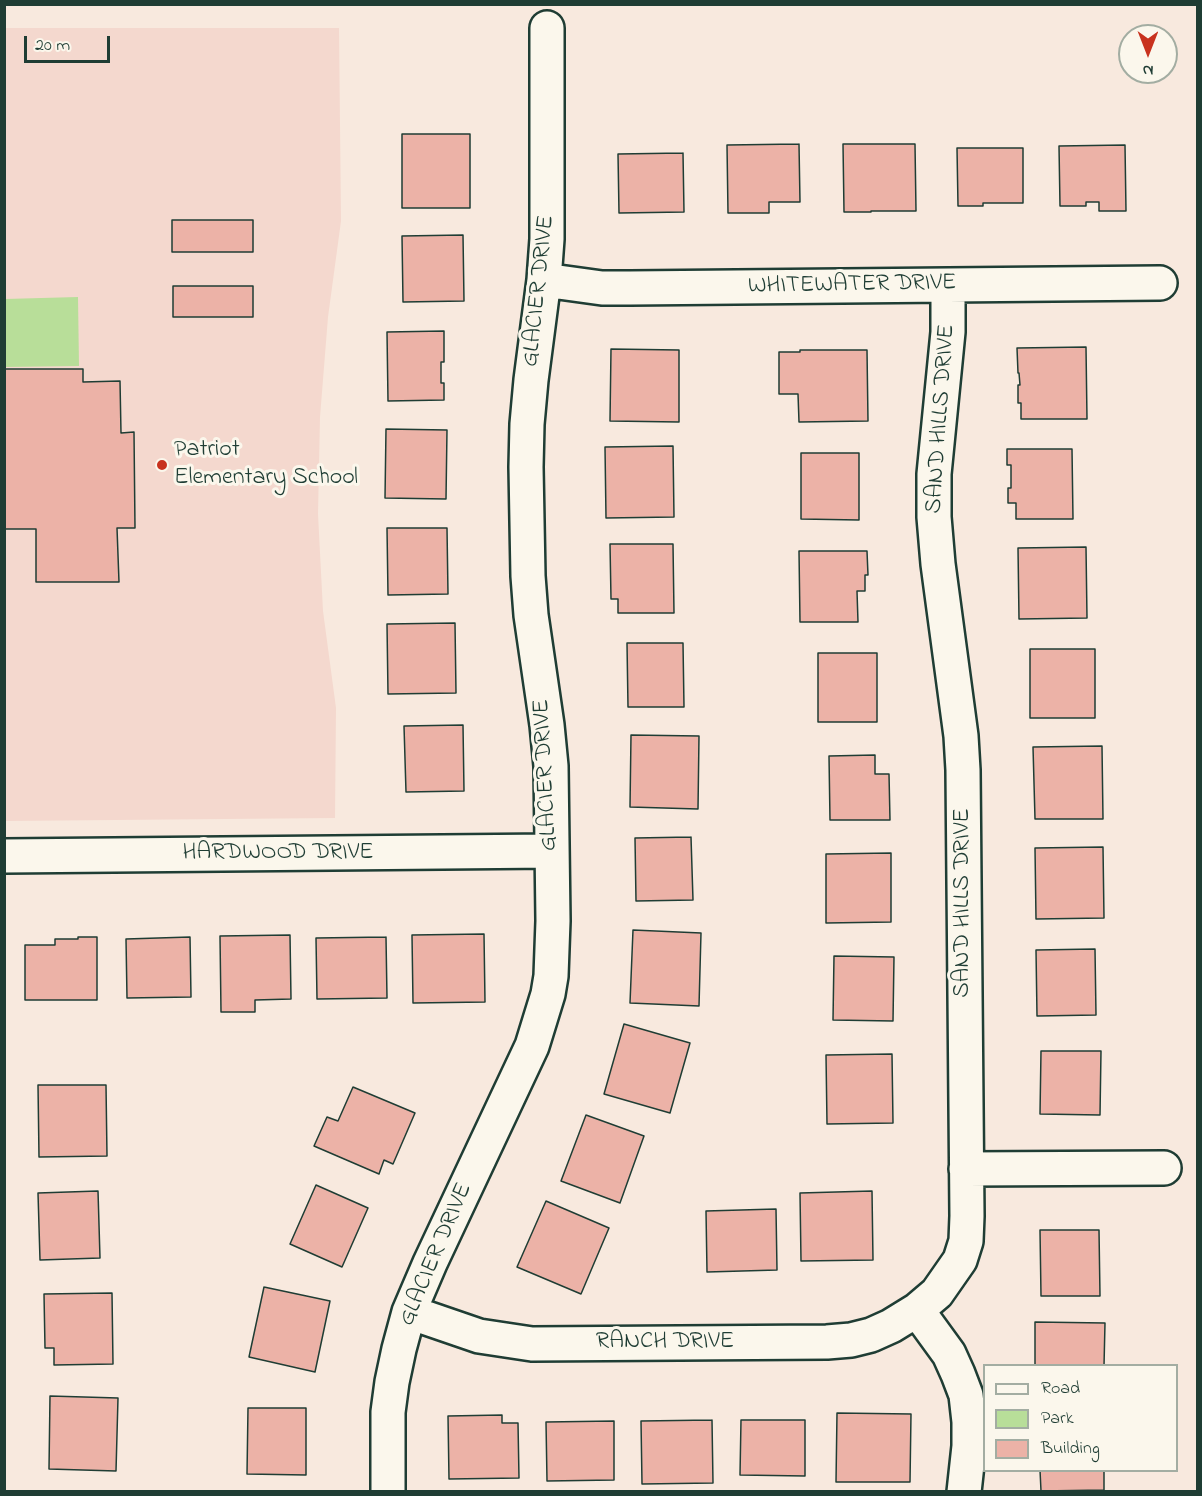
<!DOCTYPE html>
<style>
body{margin:0}
#map{position:relative;width:1202px;height:1496px;overflow:hidden;background:#f8e9de;font-family:"Indie Flower",sans-serif}
canvas{display:block}
.frame{position:absolute;inset:0;border:6px solid #1f3d34;pointer-events:none}
.legend{position:absolute;left:983px;top:1364px;width:195px;height:108px;box-sizing:border-box;background:#fbf7ec;border:2px solid #a3ada2;margin:0;padding:8px 10px;list-style:none;font-size:18px;color:#1f3d34}
.legend li{display:flex;align-items:center;gap:12px;height:30px}
.legend b{width:30px;border:2px solid #a3ada2}
.north{position:absolute;left:1118px;top:24px;width:60px;height:60px;box-sizing:border-box;background:#fbf7ec;border:2px solid #a3ada2;border-radius:50%;rotate:180deg;font-size:16px;font-weight:700;line-height:24px;text-align:center;color:#1f3d34}
.north::after{content:'';display:block;margin:auto;width:21px;height:27px;background:#c8321e;clip-path:polygon(50% 0,100% 100%,50% 72%,0 100%)}
.scale{position:absolute;left:24px;top:36px;width:86px;height:27px;box-sizing:border-box;border:3px solid #1f3d34;border-top:0;padding-left:8px;font-size:18px;line-height:21px;white-space:nowrap;color:#1f3d34;-webkit-text-stroke:4px #fbf7ec;paint-order:stroke}
</style>
<div id="map">
<canvas width="1202" height="1496"></canvas>
<div class="frame"></div>
<ul class="legend">
<li><b style="height:8px;background:#fbf7ec"></b>Road</li>
<li><b style="height:16px;background:#b8de99"></b>Park</li>
<li><b style="height:16px;background:#ecb2a7"></b>Building</li>
</ul>
<div class="north">N</div>
<div class="scale">20 m</div>
</div>
<script>
const ctx = document.querySelector('canvas').getContext('2d');
ctx.lineJoin = 'round';
function paint(path, color) { ctx.fillStyle = color; ctx.fill(path, 'evenodd'); }
const shape = rows => new Path2D(rows.map(r => 'M' + r).join(''));
function stroke(path, color, width, dash) { ctx.strokeStyle = color; ctx.lineWidth = width; ctx.lineCap = dash ? 'butt' : 'round'; ctx.setLineDash(dash || []); ctx.stroke(path); }
function label(font, color, halo, rows, align = 'center') {
  ctx.font = font + ' "Indie Flower",sans-serif'; ctx.lineWidth = 6; ctx.setLineDash([]); ctx.textBaseline = 'middle'; ctx.strokeStyle = halo; ctx.fillStyle = color; for (const [text, x, y, turn = 0] of rows) {
    ctx.save(); ctx.translate(x, y); ctx.rotate((+turn || 0) * Math.PI / 180); ctx.textAlign = isNaN(turn) ? turn : align; if (halo) ctx.strokeText(text, 0, 0); ctx.fillText(text, 0, 0); ctx.restore();
  }
}
paint(shape([
 [4,28,339,28,341,221,328,317,320,417,318,514,323,611,336,708,335,818,5,821]
]), '#f4d8ce');
paint(shape([
 [78,297,79,366,5,367,5,299]
]), '#b8de99');
const building = shape([
 [402,134,470,134,470,208,402,208,402,134],
 [799,144,800,202,769,202,769,213,728,213,727,145,799,144],
 [843,144,915,144,916,211,871,211,871,212,844,212,843,144],
 [1125,145,1126,211,1099,211,1099,202,1086,202,1086,206,1060,206,1059,146,1125,145],
 [957,148,1023,148,1023,203,983,203,983,206,958,206,957,148],
 [683,153,684,212,619,213,618,154,683,153],
 [172,220,253,220,253,252,172,252,172,220],
 [463,235,464,301,403,302,402,236,463,235],
 [173,286,253,286,253,317,173,317,173,286],
 [444,331,444,362,441,362,441,383,444,383,444,400,388,401,387,332,444,331],
 [1086,347,1087,419,1021,419,1021,403,1018,403,1018,385,1020,385,1019,373,1018,373,1017,348,1086,347],
 [611,349,679,350,679,422,610,421,611,349],
 [800,350,867,350,868,421,799,422,798,394,779,394,779,352,800,352,800,350],
 [4,369,83,369,83,382,120,381,121,433,134,432,135,528,117,528,119,582,36,582,36,529,4,529,4,369],
 [386,429,447,430,446,499,385,498,386,429],
 [673,446,674,517,606,518,605,447,673,446],
 [1007,449,1072,449,1073,519,1016,519,1016,503,1008,503,1008,488,1011,488,1011,465,1007,465,1007,449],
 [801,453,859,453,859,520,801,519,801,453],
 [387,528,447,528,448,594,388,595,387,528],
 [610,544,673,544,674,613,618,613,618,599,611,599,610,544],
 [1086,547,1087,618,1019,619,1018,548,1086,547],
 [799,551,867,551,868,575,865,575,865,591,857,591,858,622,800,622,799,551],
 [455,623,456,693,388,694,387,624,455,623],
 [627,643,683,643,684,707,628,707,627,643],
 [1030,649,1095,649,1095,718,1030,718,1030,649],
 [818,653,877,653,877,722,818,722,818,653],
 [463,725,464,791,406,792,404,726,463,725],
 [631,735,699,736,698,809,630,807,631,735],
 [1102,746,1103,819,1035,819,1033,747,1102,746],
 [875,755,875,774,889,774,890,820,830,820,829,756,875,755],
 [691,837,693,900,636,901,635,838,691,837],
 [1103,847,1104,918,1036,919,1035,848,1103,847],
 [891,853,891,922,826,923,826,854,891,853],
 [633,930,701,933,699,1006,630,1003,633,930],
 [484,934,485,1002,413,1003,412,935,484,934],
 [290,935,291,999,255,1000,255,1012,221,1012,220,936,290,935],
 [78,937,97,937,97,1000,25,1000,25,945,55,945,55,939,78,939,78,937],
 [190,937,191,997,127,998,126,939,190,937],
 [386,937,387,998,317,999,316,938,386,937],
 [1095,949,1096,1015,1037,1016,1036,950,1095,949],
 [834,956,894,957,893,1021,833,1020,834,956],
 [624,1024,690,1043,670,1113,604,1094,624,1024],
 [1041,1051,1101,1051,1100,1115,1040,1114,1041,1051],
 [892,1054,893,1123,827,1124,826,1055,892,1054],
 [38,1085,106,1085,107,1156,39,1157,38,1085],
 [353,1087,415,1113,393,1164,384,1160,379,1174,314,1146,327,1117,338,1121,353,1087],
 [586,1115,644,1136,620,1203,561,1181,586,1115],
 [316,1185,368,1208,342,1267,290,1244,316,1185],
 [98,1191,100,1258,40,1260,38,1193,98,1191],
 [872,1191,873,1260,801,1261,800,1193,872,1191],
 [546,1201,609,1228,581,1294,517,1267,546,1201],
 [776,1209,777,1270,707,1272,706,1211,776,1209],
 [1040,1230,1099,1230,1100,1296,1041,1296,1040,1230],
 [264,1287,330,1301,315,1372,249,1357,264,1287],
 [112,1293,113,1364,54,1365,54,1348,45,1348,44,1294,112,1293],
 [1035,1322,1105,1323,1104,1366,1035,1366,1035,1322],
 [50,1396,118,1398,116,1471,49,1469,50,1396],
 [248,1408,306,1408,306,1475,247,1474,248,1408],
 [837,1413,911,1414,910,1482,836,1482,837,1413],
 [502,1415,502,1423,518,1423,519,1478,449,1479,448,1416,502,1415],
 [712,1420,713,1483,642,1484,641,1421,712,1420],
 [741,1420,805,1420,805,1476,740,1475,741,1420],
 [614,1421,614,1480,547,1481,546,1422,614,1421],
 [1040,1470,1104,1470,1104,1490,1041,1491,1040,1470]
]);
paint(building, '#ecb2a7');
stroke(building, '#1f3d34', 1.5);
const street = shape([
 [544,280,602,288,630,288,1160,283],
 [4,856,552,851],
 [966,1169,1164,1168],
 [917,1310,949,1354,958,1374,966,1395,969,1422,969,1446,964,1492],
 [409,1312,479,1336,532,1344,827,1342,851,1340,871,1335,891,1326,917,1310,937,1293,960,1260,966,1241,967,1216,963,770,961,736,938,564,934,517,934,474,948,332,948,286],
 [388,1492,388,1412,392,1382,399,1349,409,1312,430,1263,532,1046,548,994,551,976,553,921,551,766,547,725,531,615,528,576,526,467,527,424,531,380,544,280,547,239,547,28]
]);
stroke(street, '#1f3d34', 38);
stroke(street, '#fbf7ec', 33);
for (const [x, y, r, color] of [
 [162,465,6,"#c8321e"]
]) { const dot = new Path2D(); dot.arc(x, y, r, 0, 2 * Math.PI); ctx.fillStyle = color; ctx.fill(dot); stroke(dot, '#fbf7ec', 2); }
label('24px', '#1f3d34', '#fbf7ec', [
 ["WHITEWATER DRIVE",852,286,-1],
 ["GLACIER DRIVE",540,291,-84],
 ["SAND HILLS DRIVE",942,419,-86],
 ["GLACIER DRIVE",547,775,-93],
 ["HARDWOOD DRIVE",278,854],
 ["SAND HILLS DRIVE",964,903,-90],
 ["GLACIER DRIVE",437,1255,-67],
 ["RANCH DRIVE",665,1343]
]);
label('24px', '#1f3d34', '#fbf7ec', [
 ["Patriot",174,451],
 ["Elementary School",174,479]
], 'left');
</script>
